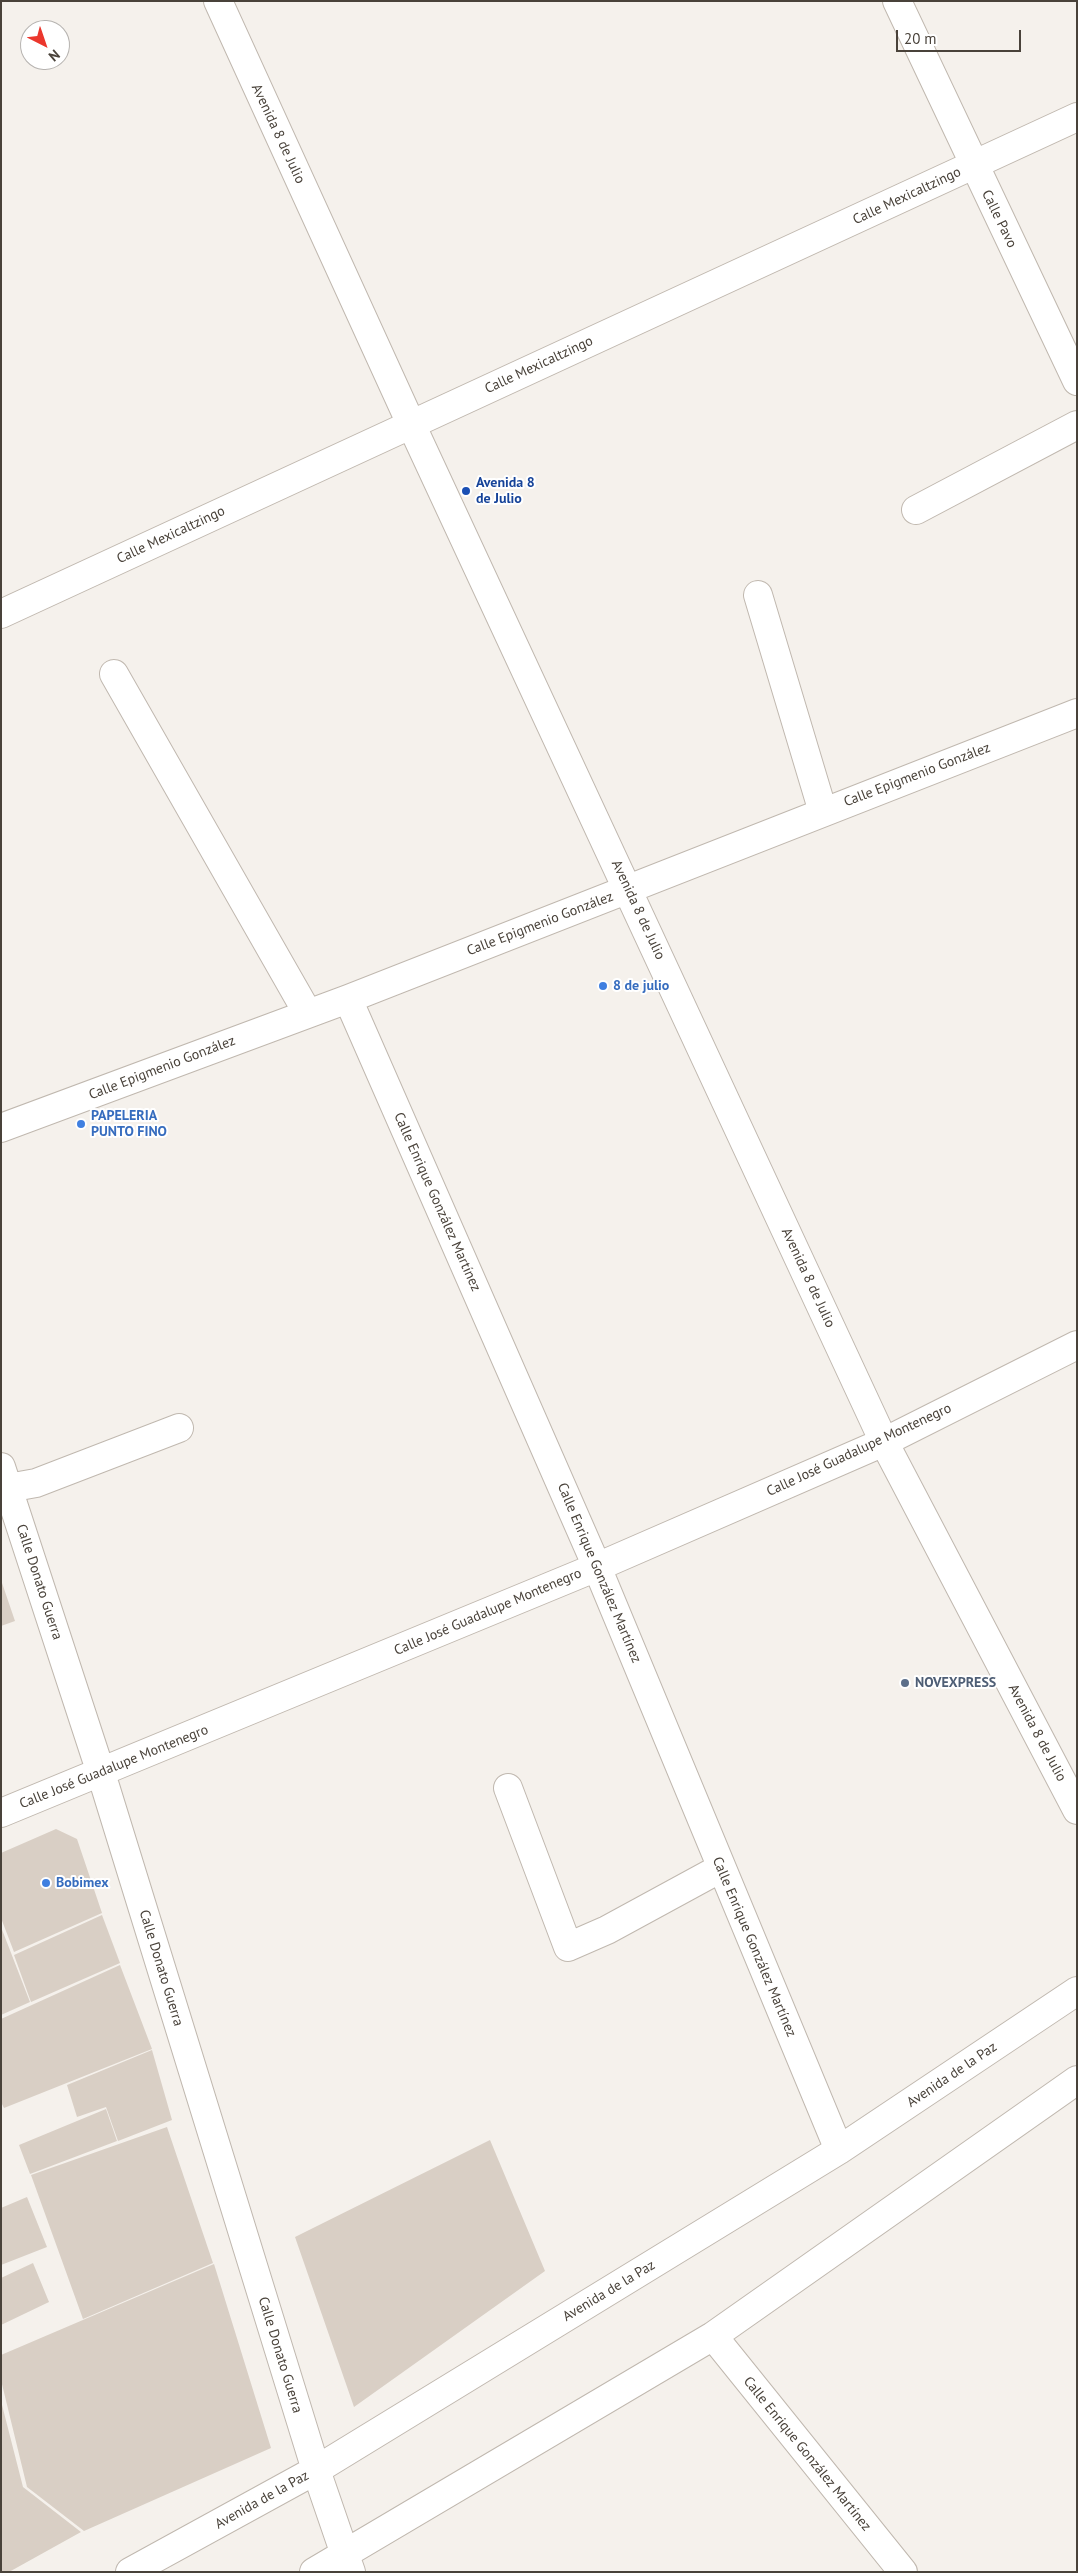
<!DOCTYPE html>
<meta charset="utf-8">
<style>
body{margin:0}
#map{position:relative;width:1078px;height:2573px;overflow:hidden;background:#f5f1ec;font-family:"PT Sans",sans-serif}
canvas{display:block}
.frame{position:absolute;inset:0;border:2px solid #49423a;pointer-events:none}
.north{position:absolute;left:20px;top:20px;width:50px;height:50px;box-sizing:border-box;background:#fff;border:1px solid #b6b3b0;border-radius:50%;rotate:139deg;font-size:14px;font-weight:700;line-height:20px;text-align:center;color:#49423a}
.north::after{content:'';display:block;margin:auto;width:18px;height:22px;background:#eb372d;clip-path:polygon(50% 0,100% 100%,50% 72%,0 100%)}
.scale{position:absolute;left:896px;top:30px;width:125px;height:22px;box-sizing:border-box;border:2px solid #49423a;border-top:0;padding-left:6px;font-size:15px;line-height:18px;white-space:nowrap;color:#49423a;-webkit-text-stroke:4px #fff;paint-order:stroke}
</style>
<div id="map">
<canvas width="1078" height="2573"></canvas>
<div class="frame"></div>
<div class="north">N</div>
<div class="scale">20 m</div>
</div>
<script>
const ctx = document.querySelector('canvas').getContext('2d');
ctx.lineJoin = 'round';
function paint(path, color) { ctx.fillStyle = color; ctx.fill(path, 'evenodd'); }
const shape = rows => new Path2D(rows.map(r => 'M' + r).join(''));
function stroke(path, color, width, dash) { ctx.strokeStyle = color; ctx.lineWidth = width; ctx.lineCap = dash ? 'butt' : 'round'; ctx.setLineDash(dash || []); ctx.stroke(path); }
function label(font, color, halo, rows, align = 'center') {
  ctx.font = font + ' "PT Sans",sans-serif'; ctx.lineWidth = 4; ctx.setLineDash([]); ctx.textBaseline = 'middle'; ctx.strokeStyle = halo; ctx.fillStyle = color; for (const [text, x, y, turn = 0] of rows) {
    ctx.save(); ctx.translate(x, y); ctx.rotate((+turn || 0) * Math.PI / 180); ctx.textAlign = isNaN(turn) ? turn : align; if (halo) ctx.strokeText(text, 0, 0); ctx.fillText(text, 0, 0); ctx.restore();
  }
}
paint(shape([
 [1,1580,15,1621,1,1626],
 [56,1829,77,1839,102,1913,14,1952,1,1918,1,1853],
 [102,1915,120,1963,31,2002,14,1955],
 [1,1927,30,2002,1,2015],
 [120,1965,152,2049,4,2108,1,2102,1,2019],
 [152,2050,172,2120,118,2141,106,2107,77,2117,67,2085],
 [106,2109,117,2141,30,2174,19,2145],
 [167,2127,213,2263,83,2319,31,2175],
 [490,2140,545,2271,354,2407,295,2237],
 [27,2197,47,2247,1,2265,1,2208],
 [33,2263,49,2302,1,2325,1,2278],
 [214,2264,271,2448,84,2531,27,2487,1,2380,1,2355],
 [1,2401,23,2487,81,2532,9,2572,1,2572]
]), '#d9cfc5');
const minor = shape([
 [218,1,411,424,884,1442,1077,1810],
 [897,1,1077,381],
 [916,510,1077,425],
 [758,595,823,812],
 [1,614,1077,117],
 [114,674,307,1012],
 [348,999,597,1567,839,2150],
 [1,1128,348,999,1077,713],
 [1,1467,101,1773,316,2470,351,2572],
 [8,1488,36,1483,179,1428],
 [508,1788,568,1947,607,1930,721,1868],
 [1,1813,597,1567,884,1442,1077,1345],
 [713,2336,903,2572],
 [130,2572,316,2470,839,2150,1077,1991],
 [314,2572,713,2336,1077,2080]
]);
stroke(minor, '#c0b8af', 30);
stroke(minor, '#fff', 28);
for (const [x, y, r, color] of [
 [466,491,5,"#1a4fb4"],
 [603,986,5,"#3f7fe0"],
 [81,1124,5,"#3f7fe0"],
 [905,1683,5,"#5c6f8a"],
 [46,1883,5,"#3f7fe0"]
]) { const dot = new Path2D(); dot.arc(x, y, r, 0, 2 * Math.PI); ctx.fillStyle = color; ctx.fill(dot); stroke(dot, '#fff', 2); }
label('14px', '#49423a', '#fff', [
 ["Avenida 8 de Julio",278,134,65],
 ["Calle Mexicaltzingo",907,196,-25],
 ["Calle Pavo",999,219,64],
 ["Calle Mexicaltzingo",539,365,-25],
 ["Calle Mexicaltzingo",171,535,-25],
 ["Calle Epigmenio González",917,775,-21],
 ["Avenida 8 de Julio",638,910,65],
 ["Calle Epigmenio González",540,924,-21],
 ["Calle Epigmenio González",162,1068,-21],
 ["Calle Enrique González Martínez",437,1202,66],
 ["Avenida 8 de Julio",808,1278,65],
 ["Calle José Guadalupe Montenegro",859,1450,-25],
 ["Calle Enrique González Martínez",599,1573,67],
 ["Calle Donato Guerra",39,1582,72],
 ["Calle José Guadalupe Montenegro",488,1612,-23],
 ["Avenida 8 de Julio",1037,1733,62],
 ["Calle José Guadalupe Montenegro",114,1767,-22],
 ["Calle Enrique González Martínez",754,1947,67],
 ["Calle Donato Guerra",161,1968,73],
 ["Avenida de la Paz",952,2075,-34],
 ["Avenida de la Paz",609,2291,-31],
 ["Calle Donato Guerra",280,2355,73],
 ["Calle Enrique González Martínez",807,2454,51],
 ["Avenida de la Paz",262,2500,-29]
]);
label('bold 14px', '#164399', '#fff', [
 ["Avenida 8",476,483],
 ["de Julio",476,499]
], 'left');
label('bold 14px', '#366cbe', '#fff', [
 ["8 de julio",613,986],
 ["PAPELERIA",91,1116],
 ["PUNTO FINO",91,1132],
 ["Bobimex",56,1883]
], 'left');
label('bold 14px', '#4e5e75', '#fff', [
 ["NOVEXPRESS",915,1683]
], 'left');
</script>
